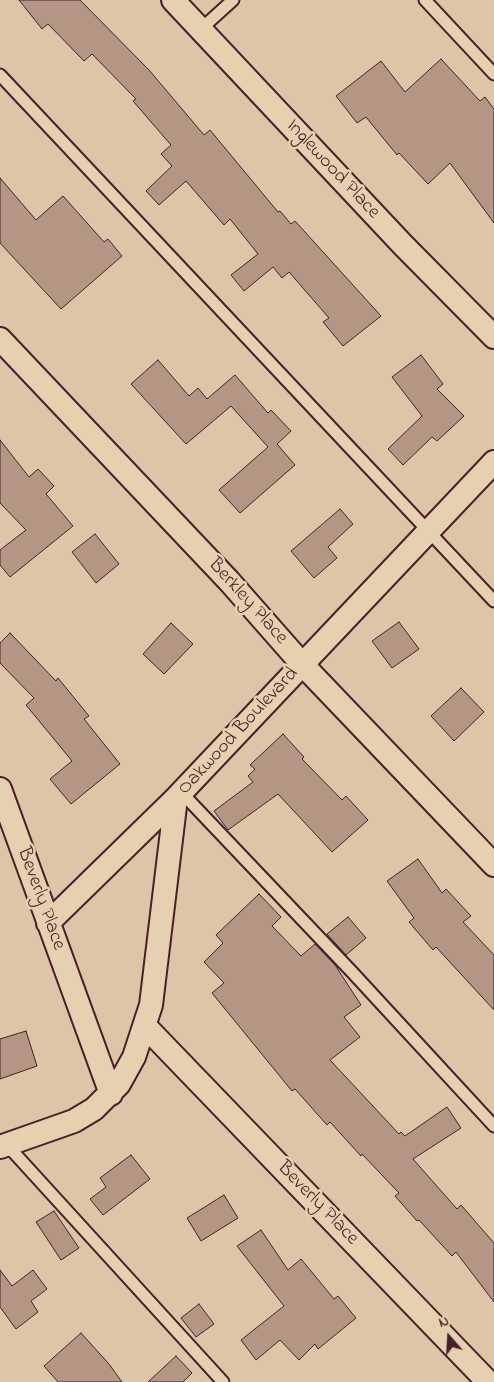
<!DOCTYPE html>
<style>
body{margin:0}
#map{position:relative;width:494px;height:1382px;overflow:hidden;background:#dcc6a7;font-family:"Indie Flower",sans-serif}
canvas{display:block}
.north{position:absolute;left:424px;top:1312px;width:50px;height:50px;-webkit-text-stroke:4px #e5d1af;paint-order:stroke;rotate:341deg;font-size:14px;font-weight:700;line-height:20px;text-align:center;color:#4a1f2b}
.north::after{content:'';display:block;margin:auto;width:18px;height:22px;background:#4a1f2b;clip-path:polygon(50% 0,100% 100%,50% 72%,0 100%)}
</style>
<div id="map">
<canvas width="494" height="1382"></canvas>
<div class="north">N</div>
</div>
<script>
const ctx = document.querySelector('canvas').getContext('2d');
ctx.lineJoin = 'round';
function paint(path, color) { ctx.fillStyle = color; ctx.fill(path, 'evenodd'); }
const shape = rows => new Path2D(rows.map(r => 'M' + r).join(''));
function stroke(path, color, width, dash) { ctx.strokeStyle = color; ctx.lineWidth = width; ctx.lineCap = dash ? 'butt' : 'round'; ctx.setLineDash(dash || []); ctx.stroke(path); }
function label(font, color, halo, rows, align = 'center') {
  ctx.font = font + ' "Indie Flower",sans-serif'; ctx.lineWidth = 5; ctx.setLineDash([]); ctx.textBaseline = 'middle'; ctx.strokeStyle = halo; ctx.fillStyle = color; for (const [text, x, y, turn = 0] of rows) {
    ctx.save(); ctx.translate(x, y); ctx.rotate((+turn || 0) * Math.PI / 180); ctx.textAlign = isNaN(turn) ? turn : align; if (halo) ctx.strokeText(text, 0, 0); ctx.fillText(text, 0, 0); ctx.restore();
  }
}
const building = shape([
 [19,0,80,0,149,70,204,135,210,130,278,212,280,211,291,224,295,221,381,316,343,346,323,322,329,318,289,272,282,278,273,267,244,291,231,275,258,254,230,219,224,225,186,181,159,205,146,191,172,166,161,154,171,145,133,101,136,99,92,54,84,61,48,24,42,29,19,0],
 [441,59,480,101,485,97,494,109,494,223,450,163,428,184,399,153,397,155,366,117,357,123,336,96,381,61,405,92,441,59],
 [0,178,36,220,63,196,104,242,108,239,122,256,61,309,0,243,0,178],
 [421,355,443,384,437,389,464,416,437,441,432,437,403,465,388,449,422,416,392,377,421,355],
 [158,360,189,396,198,388,207,399,235,375,268,413,271,410,291,431,277,444,295,465,240,513,219,490,268,447,231,406,186,444,131,384,158,360],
 [0,440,29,477,38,469,54,486,46,494,73,526,10,577,0,565,0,550,26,530,0,503,0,440],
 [340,509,353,524,328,547,337,558,314,578,291,551,340,509],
 [95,534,119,564,96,583,72,552,95,534],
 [399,622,419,649,392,668,372,641,399,622],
 [171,623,193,644,164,674,143,654,171,623],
 [10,633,56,681,58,678,89,716,84,719,120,764,71,804,50,779,72,761,26,705,34,698,0,663,0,643,10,633],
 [461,688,484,712,454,741,431,716,461,688],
 [283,734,304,757,302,759,342,800,346,796,368,820,332,852,278,794,228,830,214,811,253,782,248,776,255,769,250,765,283,734],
 [418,859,442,893,446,889,471,916,463,922,494,955,494,1010,436,947,433,950,409,922,414,918,387,881,418,859],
 [259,894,281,917,272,926,301,956,315,944,335,965,361,1005,344,1017,360,1037,330,1060,399,1134,401,1132,405,1136,447,1107,461,1128,413,1159,457,1209,461,1205,494,1243,494,1302,456,1252,452,1256,419,1220,417,1221,395,1196,399,1193,362,1154,361,1156,330,1122,327,1125,295,1089,292,1091,212,993,224,983,204,962,223,943,216,935,259,894],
 [348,917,366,938,346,955,327,934,348,917],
 [26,1031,37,1066,0,1079,0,1039,26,1031],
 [131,1155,150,1179,103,1215,90,1199,106,1187,100,1178,131,1155],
 [224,1195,238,1218,201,1241,187,1218,224,1195],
 [54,1211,79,1248,61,1260,36,1222,54,1211],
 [261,1230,288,1270,301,1259,334,1299,338,1296,356,1318,318,1349,315,1344,299,1360,280,1340,256,1360,241,1340,284,1306,237,1246,261,1230],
 [0,1270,12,1286,33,1270,47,1289,31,1301,38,1312,16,1329,0,1307,0,1270],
 [199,1304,214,1324,196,1337,181,1318,199,1304],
 [81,1333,109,1364,122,1382,58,1382,44,1366,81,1333],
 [176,1356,192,1373,183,1382,148,1382,176,1356]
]);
paint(building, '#b39784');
stroke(building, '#4a1f2b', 1);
const service = shape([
 [425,0,494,74],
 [201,29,233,0],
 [0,75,494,601],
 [181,792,352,972,494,1126],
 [7,1145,223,1382]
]);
const minor = shape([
 [173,0,403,245,494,337],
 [0,339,229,581,302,664,494,865],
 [0,789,111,1094],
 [48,923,176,798],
 [146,1027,488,1382],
 [0,1147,74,1121,94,1109,119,1084,134,1057,151,1005,176,798,494,462]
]);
stroke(service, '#4a1f2b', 15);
stroke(minor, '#4a1f2b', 26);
stroke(service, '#e5d1af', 11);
stroke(minor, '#e5d1af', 22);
label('20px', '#4a1f2b', '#e5d1af', [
 ["Inglewood Place",332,170,47],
 ["Berkley Place",247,602,48],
 ["Oakwood Boulevard",239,732,-47],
 ["Beverly Place",40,899,70],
 ["Beverly Place",317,1204,46]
]);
</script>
